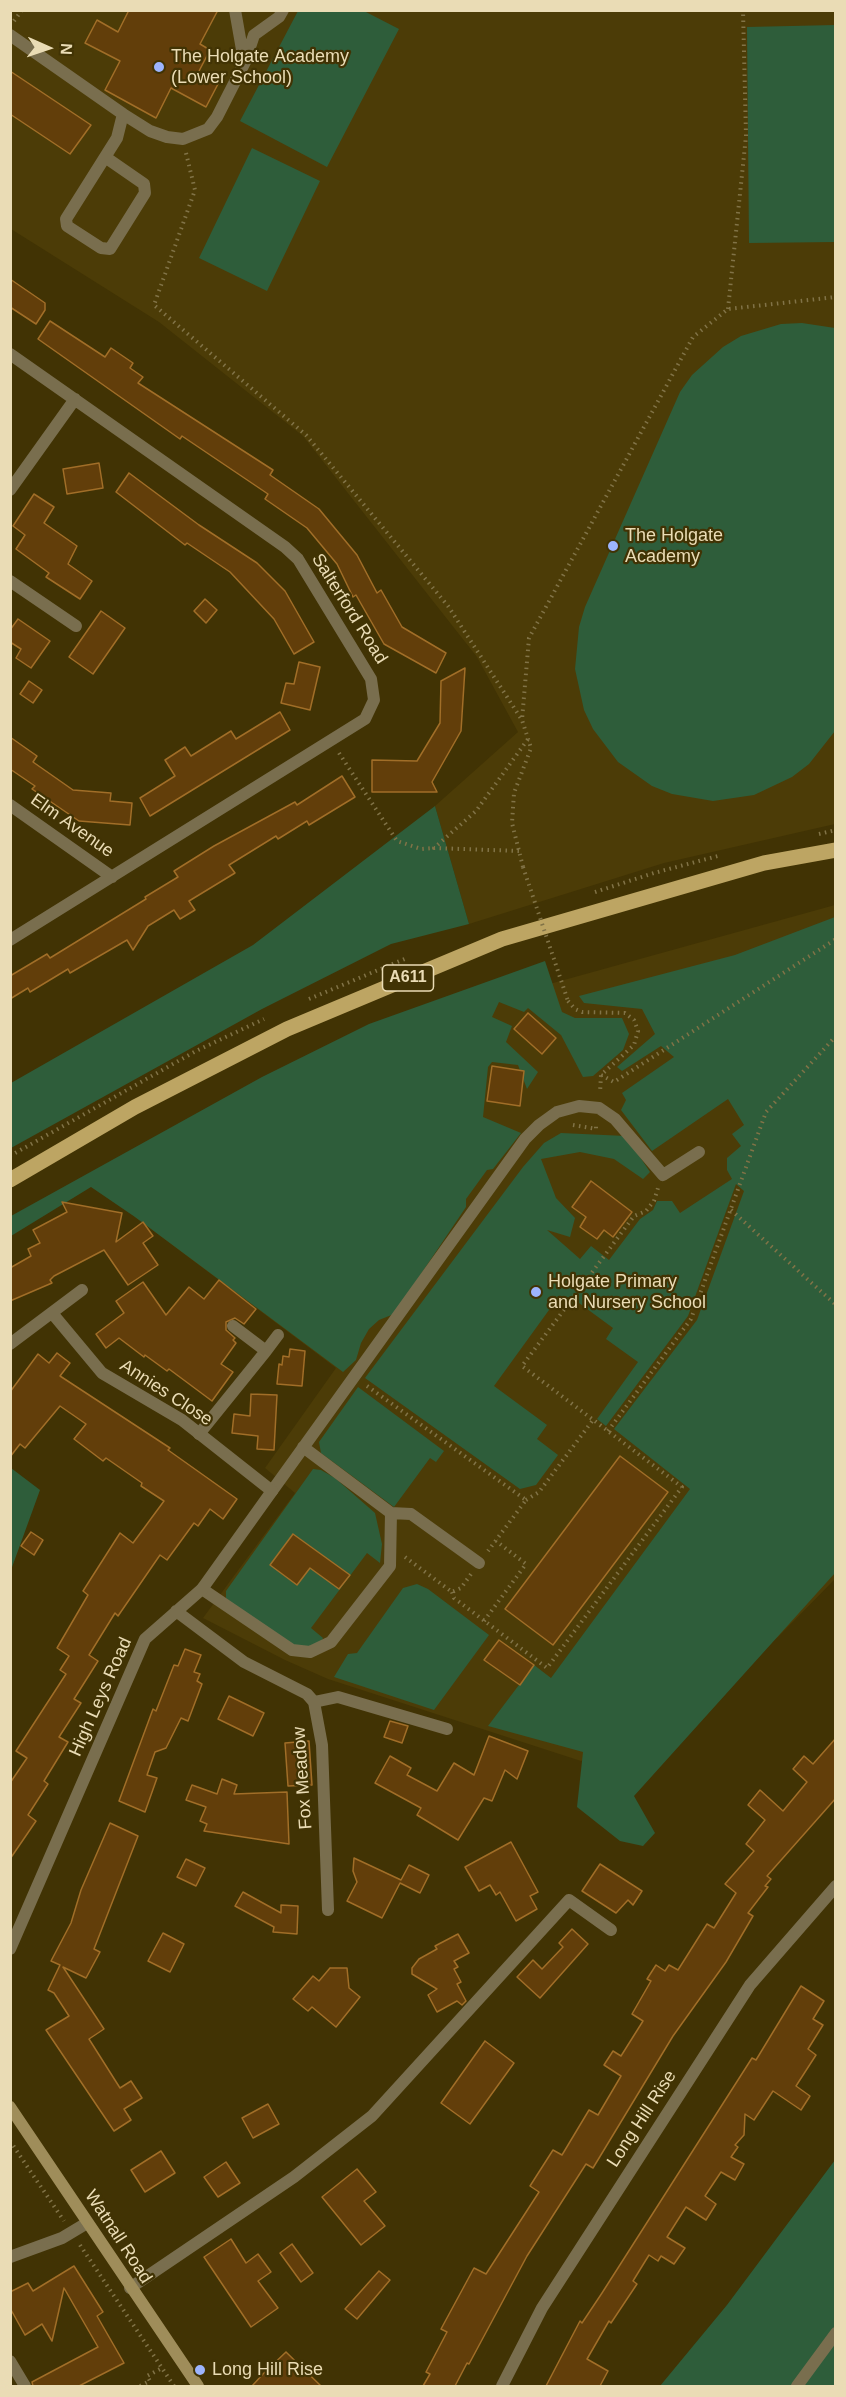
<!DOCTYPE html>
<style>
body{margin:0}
#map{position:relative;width:846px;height:2397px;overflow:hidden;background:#413304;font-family:Arial,sans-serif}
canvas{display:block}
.frame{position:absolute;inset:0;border:12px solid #eadcb5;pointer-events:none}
.north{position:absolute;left:18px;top:18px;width:60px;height:60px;-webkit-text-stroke:4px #413304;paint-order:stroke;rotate:93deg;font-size:16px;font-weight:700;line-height:24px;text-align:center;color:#eadcb5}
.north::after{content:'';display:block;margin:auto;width:21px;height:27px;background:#eadcb5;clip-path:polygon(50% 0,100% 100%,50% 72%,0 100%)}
</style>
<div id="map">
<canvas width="846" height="2397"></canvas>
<div class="frame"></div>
<div class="north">N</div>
</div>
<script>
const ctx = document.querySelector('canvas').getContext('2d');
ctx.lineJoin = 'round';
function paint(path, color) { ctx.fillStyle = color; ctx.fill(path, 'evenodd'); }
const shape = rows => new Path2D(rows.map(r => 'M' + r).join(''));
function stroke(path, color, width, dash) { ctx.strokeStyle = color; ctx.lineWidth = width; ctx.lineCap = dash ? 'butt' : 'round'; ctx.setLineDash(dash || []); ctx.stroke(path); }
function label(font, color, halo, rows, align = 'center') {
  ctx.font = font + ' Arial,sans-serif'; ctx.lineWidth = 4.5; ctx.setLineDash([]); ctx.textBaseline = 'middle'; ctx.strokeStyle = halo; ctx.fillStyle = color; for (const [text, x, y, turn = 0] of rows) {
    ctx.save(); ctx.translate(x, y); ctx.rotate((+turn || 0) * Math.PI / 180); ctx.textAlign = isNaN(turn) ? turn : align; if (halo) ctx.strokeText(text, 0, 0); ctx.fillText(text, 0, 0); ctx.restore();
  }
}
paint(shape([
 [10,11,835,11,835,824,664,863,469,924,435,806,518,732,477,657,303,436,159,322,11,229],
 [835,905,835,1579,778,1637,681,1714,581,1761,328,1679,285,1660,203,1618,295,1493,265,1468,336,1368,135,1217,470,1006]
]), '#4c3c07');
paint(shape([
 [298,11,364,11,399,29,327,167,240,121],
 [835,25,835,242,749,243,747,27],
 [252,148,320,181,267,291,199,258],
 [802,323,835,328,835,731,809,764,792,777,754,795,713,801,672,794,652,786,618,762,593,729,584,710,575,669,579,627,585,607,680,392,692,375,723,347,741,336,781,324],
 [435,806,469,924,391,944,262,1009,11,1148,11,1083,253,945],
 [835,917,835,1573,634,1796,655,1833,643,1846,620,1841,577,1807,583,1752,488,1726,534,1665,551,1678,690,1489,614,1429,697,1320,744,1191,736,1184,688,1316,606,1426,597,1419,638,1362,606,1339,613,1328,579,1303,549,1310,494,1386,547,1425,537,1439,558,1455,536,1485,520,1489,365,1378,523,1167,544,1143,561,1133,626,1136,650,1172,643,1179,614,1159,580,1152,541,1159,556,1198,575,1218,570,1237,547,1230,580,1259,591,1246,609,1260,640,1219,653,1210,657,1201,672,1201,680,1213,732,1179,727,1170,727,1158,741,1146,732,1134,744,1125,728,1099,652,1151,621,1110,626,1100,622,1093,674,1057,661,1046,622,1071,617,1067,655,1034,642,1009,584,1003,579,996,735,955],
 [545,961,562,1012,575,1018,622,1018,629,1034,623,1050,593,1076,583,1077,561,1035,528,1008,524,1012,499,1002,492,1017,512,1026,506,1042,538,1072,527,1089,518,1065,492,1062,488,1067,483,1117,521,1133,493,1169,487,1170,466,1199,466,1207,394,1314,379,1320,369,1329,361,1343,356,1360,343,1372,135,1217,91,1187,11,1236,11,1216,262,1077,369,1024],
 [358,1387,444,1451,436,1462,430,1458,394,1507,321,1453,319,1442],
 [11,1468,40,1490,11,1570],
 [313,1469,321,1470,335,1478,375,1513,382,1544,380,1563,367,1553,311,1628,323,1638,321,1642,307,1647,293,1646,232,1603,226,1598,226,1591],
 [417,1584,428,1589,489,1635,434,1710,334,1677,348,1654,357,1653,403,1588],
 [835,2160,835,2386,660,2386,727,2305]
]), '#2e5d3a');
const building = shape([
 [129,10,218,10,200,44,210,50,198,73,218,84,206,107,171,88,156,118,105,90,120,61,85,43,97,20,118,32,129,10],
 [10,71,91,125,70,154,10,114,10,71],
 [10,279,45,303,45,310,36,324,10,307,10,279],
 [50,321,105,357,111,348,133,363,130,368,143,377,138,383,273,470,270,475,319,509,357,555,377,593,381,590,402,627,446,653,436,673,384,644,356,595,353,597,337,564,307,528,265,499,268,494,182,436,180,439,38,339,50,321],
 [99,463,103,488,67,494,63,469,99,463],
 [129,473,199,525,257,563,285,591,314,642,294,654,274,619,230,572,187,543,185,545,116,492,129,473],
 [34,494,54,507,44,523,77,546,68,564,92,581,80,599,46,577,49,573,16,549,25,535,13,526,34,494],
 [205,599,217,610,206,623,194,611,205,599],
 [101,611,125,628,93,674,69,657,101,611],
 [18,619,50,641,31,668,16,658,21,649,10,642,10,630,18,619],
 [299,662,320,667,310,710,281,703,286,683,294,684,299,662],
 [465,668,461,731,432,782,437,792,372,792,372,760,417,761,440,723,441,681,465,668],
 [29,681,42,690,33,703,20,694,29,681],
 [280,712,290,730,150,816,140,798,175,776,165,760,185,747,191,756,231,731,236,739,280,712],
 [10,737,37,756,33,762,73,790,111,793,110,801,132,803,130,825,79,821,32,789,35,786,10,769,10,737],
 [342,776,355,797,309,825,307,821,278,839,276,836,229,865,235,873,189,901,195,910,180,919,174,910,148,926,133,950,127,940,70,973,68,969,30,992,28,988,10,999,10,976,47,954,50,958,146,899,145,897,178,877,174,871,214,846,295,802,297,805,342,776],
 [528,1013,556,1038,542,1054,514,1029,528,1013],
 [492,1066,524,1071,520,1106,487,1101,492,1066],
 [591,1181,632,1212,613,1237,604,1230,597,1239,580,1227,586,1217,572,1207,591,1181],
 [62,1202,122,1213,116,1242,143,1222,153,1236,143,1243,158,1265,128,1285,104,1250,54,1276,50,1280,52,1283,10,1301,10,1268,31,1256,28,1249,40,1243,33,1230,67,1212,62,1202],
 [219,1280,256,1309,244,1324,235,1318,226,1322,226,1330,235,1338,233,1340,236,1343,221,1364,233,1372,212,1401,169,1369,167,1371,145,1355,144,1357,119,1338,106,1348,96,1334,124,1313,116,1301,143,1282,166,1315,189,1287,204,1299,219,1280],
 [290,1349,305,1351,302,1386,277,1384,279,1364,282,1365,283,1356,289,1357,290,1349],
 [57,1353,70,1363,60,1376,170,1448,168,1450,237,1499,223,1519,210,1509,198,1526,194,1523,167,1560,160,1555,118,1616,115,1613,89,1655,98,1661,74,1699,81,1703,59,1737,68,1742,44,1781,48,1784,28,1815,36,1821,10,1859,10,1783,27,1758,16,1751,66,1674,60,1670,69,1656,57,1648,88,1595,83,1591,120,1533,133,1543,164,1501,141,1486,142,1483,106,1458,103,1461,74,1439,86,1424,60,1406,25,1448,20,1444,10,1457,10,1392,38,1354,49,1363,57,1353],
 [251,1394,277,1395,274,1450,257,1449,258,1436,232,1433,234,1414,250,1416,251,1394],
 [620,1456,668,1492,553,1645,505,1609,620,1456],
 [31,1532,43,1540,34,1555,21,1546,31,1532],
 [293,1534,350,1575,339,1589,310,1568,297,1585,270,1565,293,1534],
 [499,1640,534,1665,520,1685,484,1660,499,1640],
 [185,1649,201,1655,194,1672,200,1674,197,1681,202,1684,188,1721,181,1718,166,1748,155,1752,147,1775,157,1778,145,1812,119,1801,153,1709,156,1711,174,1665,178,1666,185,1649],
 [229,1696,264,1713,253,1736,218,1719,229,1696],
 [390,1721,408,1726,402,1743,384,1737,390,1721],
 [489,1736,528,1751,517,1779,505,1770,492,1801,484,1798,458,1840,417,1815,421,1808,375,1783,390,1756,411,1768,407,1775,437,1791,454,1763,474,1775,489,1736],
 [836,1738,836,1798,767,1876,771,1879,765,1886,768,1887,748,1913,753,1916,726,1962,673,2036,593,2168,586,2164,527,2256,469,2364,467,2363,455,2386,423,2386,430,2374,426,2372,447,2332,441,2329,474,2268,486,2274,539,2192,530,2186,553,2150,562,2155,589,2110,598,2115,621,2076,604,2065,613,2051,621,2056,643,2021,632,2014,651,1981,647,1979,656,1965,665,1971,669,1965,678,1970,707,1924,714,1928,736,1893,725,1884,754,1851,746,1844,765,1820,748,1805,760,1790,783,1811,807,1782,793,1769,804,1756,813,1764,836,1738],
 [309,1741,312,1785,288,1786,285,1743,309,1741],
 [222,1779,237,1785,234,1794,287,1792,289,1844,204,1831,207,1824,200,1821,206,1807,186,1800,192,1785,217,1794,222,1779],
 [110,1823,138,1836,94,1949,100,1952,86,1978,63,1967,104,2029,89,2039,120,2088,131,2081,142,2098,124,2109,131,2120,114,2131,46,2030,69,2016,54,1993,48,1990,60,1965,51,1961,71,1923,81,1890,110,1823],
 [511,1842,538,1892,530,1896,537,1909,516,1921,500,1892,496,1895,490,1885,479,1891,465,1867,511,1842],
 [354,1858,401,1880,409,1865,429,1875,420,1893,400,1883,382,1918,347,1901,357,1882,353,1871,354,1858],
 [186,1859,205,1868,196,1886,177,1877,186,1859],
 [600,1864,642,1891,633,1905,628,1900,616,1913,582,1891,600,1864],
 [243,1892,281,1913,281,1905,298,1906,297,1934,273,1932,274,1927,235,1906,243,1892],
 [572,1929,588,1944,540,1998,517,1977,533,1960,542,1969,563,1947,559,1943,572,1929],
 [163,1933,184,1944,170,1972,148,1961,163,1933],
 [458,1934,469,1953,454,1961,458,1967,454,1969,461,1982,457,1984,466,2001,462,2005,457,2001,437,2012,428,1995,437,1989,412,1974,412,1968,419,1959,437,1949,435,1946,458,1934],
 [330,1968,347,1968,349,1988,360,1997,336,2027,312,2007,308,2011,293,1999,313,1976,319,1981,330,1968],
 [801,1986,824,2001,813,2019,823,2025,808,2049,816,2055,796,2086,810,2096,801,2110,773,2091,754,2120,745,2114,744,2135,735,2145,738,2147,731,2157,744,2164,735,2180,721,2172,705,2196,716,2204,706,2220,686,2207,667,2237,685,2248,674,2264,661,2256,658,2261,649,2255,633,2281,637,2284,611,2323,609,2321,587,2359,608,2371,600,2386,546,2386,580,2321,582,2323,602,2293,752,2058,756,2060,801,1986],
 [485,2041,514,2063,470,2124,441,2103,485,2041],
 [268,2104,279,2124,253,2138,242,2118,268,2104],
 [161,2151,175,2173,145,2192,131,2170,161,2151],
 [226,2162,240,2183,218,2197,204,2177,226,2162],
 [357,2169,376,2192,364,2201,385,2226,361,2245,322,2197,357,2169],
 [231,2239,246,2263,258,2254,271,2272,258,2281,278,2308,251,2327,204,2257,231,2239],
 [292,2244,313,2273,301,2282,280,2253,292,2244],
 [74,2266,103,2312,97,2316,124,2363,79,2386,33,2386,32,2382,98,2347,64,2288,52,2341,42,2324,25,2335,10,2308,10,2292,28,2283,33,2291,74,2266],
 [379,2271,390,2280,357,2319,345,2309,379,2271],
 [286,2352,321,2386,252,2386,263,2374,286,2352]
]);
paint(building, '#623e0a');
stroke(building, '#a16e28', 1.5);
stroke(shape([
 [14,21,22,10],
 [186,153,195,190,154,305,306,435,448,606,522,720],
 [728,309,746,136,743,10],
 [339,753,397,841,421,849,434,848],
 [819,834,836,830],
 [519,851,434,848,476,811,528,739],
 [523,867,512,823,514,793,531,748,522,720,529,638,693,337,728,309,836,297],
 [595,892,654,873,718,856],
 [309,999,407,958],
 [568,1001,575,1009,582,1012,625,1013,634,1020,638,1031,634,1045,601,1075,600,1093],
 [601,1075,614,1082,836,939],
 [573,1125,596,1129,596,1124],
 [10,1156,196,1051,264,1019],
 [731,1210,836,1305],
 [367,1386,526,1500,488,1551],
 [608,1431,691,1319,766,1112,836,1036],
 [526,1500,539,1492,593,1420],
 [405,1557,452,1592,461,1588,471,1574],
 [452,1592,454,1598,547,1668,682,1487,522,1366,634,1216,646,1211,654,1201,658,1188],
 [484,1621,526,1564,496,1541],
 [10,2141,64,2221],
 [80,2245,174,2386],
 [140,2386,150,2381,147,2376,162,2368]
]), '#817347', 4, [1.5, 4.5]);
stroke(shape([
 [235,10,244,61],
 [10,35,123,114,117,138,66,219,67,226,101,248,110,249,145,193,144,184,105,157],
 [123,114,150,131,167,137,183,139,208,129,217,117,245,62,254,35,279,17,283,10],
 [266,1351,278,1335],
 [199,1434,266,1351,233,1326],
 [303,1447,391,1513,411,1514,479,1563],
 [272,1491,525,1139,539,1125,557,1112,579,1106,599,1108,615,1119,663,1175,699,1152],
 [202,1589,292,1650,310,1652,331,1642,390,1566,391,1513],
 [314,1702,338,1697,447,1729],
 [130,2288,294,2177,372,2116,569,1900,611,1930],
 [797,2386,836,2333]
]), '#796e4e', 12);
stroke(shape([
 [10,354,285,547,298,559,371,679,374,700,365,719,10,940],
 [10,490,75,399],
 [10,581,76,626],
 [10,805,112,877],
 [10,1344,82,1290],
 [176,1611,244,1662,307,1694,314,1702,322,1745,328,1910],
 [10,1949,145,1639,202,1589,272,1491,182,1420,102,1373,52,1313],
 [10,2257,62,2238,87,2223],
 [10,2361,25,2386],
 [502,2386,542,2308,750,1985,836,1886]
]), '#796e4e', 12);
stroke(shape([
 [10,2107,198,2386]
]), '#9f8d5a', 12);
stroke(shape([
 [10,1180,135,1107,287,1029,502,939,764,863,836,850]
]), '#bda563', 15);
stroke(shape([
 [523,867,568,1001]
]), '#817347', 4, [1.5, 4.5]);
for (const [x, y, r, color] of [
 [159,67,6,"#9db4fd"],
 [613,546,6,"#9db4fd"],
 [536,1292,6,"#9db4fd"],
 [200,2370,6,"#9db4fd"]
]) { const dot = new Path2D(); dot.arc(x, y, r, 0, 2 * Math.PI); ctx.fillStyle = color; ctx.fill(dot); stroke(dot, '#413304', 2); }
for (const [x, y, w] of [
 [408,978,51]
]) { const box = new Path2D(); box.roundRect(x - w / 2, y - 13, w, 26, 4.5); ctx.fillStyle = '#413304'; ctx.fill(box); stroke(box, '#eadcb5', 1.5); }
label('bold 16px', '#eadcb5', null, [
 ["A611",408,978]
]);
label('18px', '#eadcb5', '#413304', [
 ["The Holgate Academy",171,57],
 ["(Lower School)",171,78],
 ["The Holgate",625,536],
 ["Academy",625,557],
 ["Holgate Primary",548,1282],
 ["and Nursery School",548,1303],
 ["Long Hill Rise",212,2370]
], 'left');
label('18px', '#eadcb5', '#413304', [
 ["Salterford Road",349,609,58],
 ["Elm Avenue",72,826,35],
 ["Annies Close",166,1393,33],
 ["High Leys Road",101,1697,-66],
 ["Fox Meadow",303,1778,-94],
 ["Long Hill Rise",642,2119,-57],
 ["Watnall Road",118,2237,57]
]);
</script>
